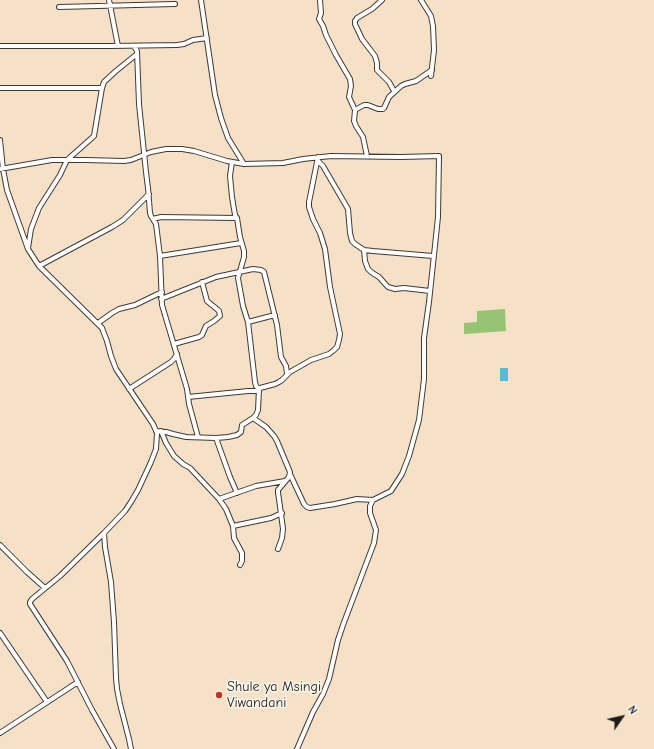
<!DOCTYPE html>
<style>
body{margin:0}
#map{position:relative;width:654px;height:749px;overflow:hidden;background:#f6e1c7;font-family:"Comic Neue",sans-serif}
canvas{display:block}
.north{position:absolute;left:602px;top:697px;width:40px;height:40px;-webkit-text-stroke:3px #fbf7ec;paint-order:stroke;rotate:56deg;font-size:11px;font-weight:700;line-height:16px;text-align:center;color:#1c1c1c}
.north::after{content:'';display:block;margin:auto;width:14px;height:18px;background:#1c1c1c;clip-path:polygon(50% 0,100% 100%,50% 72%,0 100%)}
</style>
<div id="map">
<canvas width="654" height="749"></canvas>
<div class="north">N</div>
</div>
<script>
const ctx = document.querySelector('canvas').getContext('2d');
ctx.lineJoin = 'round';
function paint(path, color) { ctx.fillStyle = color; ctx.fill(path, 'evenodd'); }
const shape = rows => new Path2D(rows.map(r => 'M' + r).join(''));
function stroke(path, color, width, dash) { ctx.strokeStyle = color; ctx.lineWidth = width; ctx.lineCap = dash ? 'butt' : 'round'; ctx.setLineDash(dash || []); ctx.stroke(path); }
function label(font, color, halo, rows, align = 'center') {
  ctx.font = font + ' "Comic Neue",sans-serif'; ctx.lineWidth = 3; ctx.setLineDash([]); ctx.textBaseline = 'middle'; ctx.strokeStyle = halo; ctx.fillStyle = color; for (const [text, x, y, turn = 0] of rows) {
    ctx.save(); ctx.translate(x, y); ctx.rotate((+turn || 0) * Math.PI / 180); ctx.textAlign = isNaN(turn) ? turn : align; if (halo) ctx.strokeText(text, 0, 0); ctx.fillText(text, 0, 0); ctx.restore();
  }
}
paint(shape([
 [505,309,506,331,464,334,464,323,477,322,477,311]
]), '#95c473');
paint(shape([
 [500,368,508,368,508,381,500,381]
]), '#57bbd5');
const minor = shape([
 [109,0,118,46],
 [201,0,215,95,221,118,228,138,244,164],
 [320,0,321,13,319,19,323,26,326,35,336,55,350,79,351,86,349,97,355,110,354,121,356,126,363,137,367,156],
 [382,0,372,9,357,18,355,21,355,24,362,39,375,56,377,63,377,70,389,82,394,91],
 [421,0,431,16,433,26,434,50,431,76],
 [59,7,175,4],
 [0,46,110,46,177,45,184,44,193,40,207,38],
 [134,46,137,51,139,104,146,172,148,188,150,213,151,216,156,224,160,256,162,305,187,389,189,404,198,437],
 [0,88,102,88],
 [355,110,364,105,368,105,378,109,383,109,384,108,389,97,401,86,405,84,416,81,432,70],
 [0,140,3,169,7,190,28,249,39,266,102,328,107,341,111,356,116,369,153,424,157,433,156,449,151,462,138,490,131,502,125,511,104,533,105,547,111,582,114,622,116,678,117,689,120,704,129,739,131,749],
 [318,161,323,166,348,209,350,233,352,241,355,244,364,250,373,251,433,256],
 [232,162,230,176,232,197,235,215,237,218,240,237,244,251,244,257,238,278,243,306,248,322,255,382,256,386,259,389],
 [0,169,52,160,86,160,124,161,131,160,151,152,166,149,182,149,194,151,227,161,244,164,283,163,303,159,331,156,401,157,439,156,438,217,429,302,424,338,424,379,419,420,409,456,402,474,391,491,373,500,370,506,370,513,376,530,374,543,343,625,338,640,329,679,323,694,313,712,297,749],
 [153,219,161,217,237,218],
 [28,248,31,229,39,208,60,175,67,160,94,136,102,88,104,82,116,71,137,54],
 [364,250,365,261,368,269,371,272,379,277,388,287,395,289,404,288,430,291],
 [160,256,241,243],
 [39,266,112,227,123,220,149,194],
 [161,299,216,277,253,269,261,270,264,272,265,276,277,325,281,357,286,366,287,374],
 [248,322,275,315],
 [98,323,112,313,119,309,135,305,162,292],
 [174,344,199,337,202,335,206,326,214,321,220,316,219,311,218,310,207,301,202,282],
 [129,389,171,362,174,359,177,354],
 [188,397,248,391,259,391],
 [253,418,266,427,274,436,277,441,290,472,289,477,278,490,278,493,279,499,283,529,282,538,278,549],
 [156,431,166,432,173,434,186,437,216,438,228,437,237,435,241,432,242,425,253,418,256,415,258,410,259,389,260,388,275,384,279,382,282,380,290,372,311,360,329,354,334,350,337,347,339,340,340,334,330,287,325,249,320,233,313,219,309,207,309,202,318,157],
 [161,431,166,443,174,456,183,464,190,468,219,499,226,509,233,526,234,538,242,553,242,561,240,565],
 [216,438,230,477,237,493],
 [290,474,304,504,307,507,310,508,335,504,357,499,373,500],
 [219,499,256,486,285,481],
 [233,526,271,518,282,513],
 [104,533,60,576,32,599,30,602,30,604,67,661,92,710,114,749],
 [0,545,27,572,45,588],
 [0,633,47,702],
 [0,733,78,682]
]);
stroke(minor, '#3d3a36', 6);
stroke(minor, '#fff', 4);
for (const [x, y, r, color] of [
 [219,695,4,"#c8321e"]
]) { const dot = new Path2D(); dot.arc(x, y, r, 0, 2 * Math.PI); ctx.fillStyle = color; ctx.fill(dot); stroke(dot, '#fbf7ec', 1.5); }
label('14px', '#1c1c1c', '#fbf7ec', [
 ["Shule ya Msingi",227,687],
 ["Viwandani",227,703]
], 'left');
</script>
